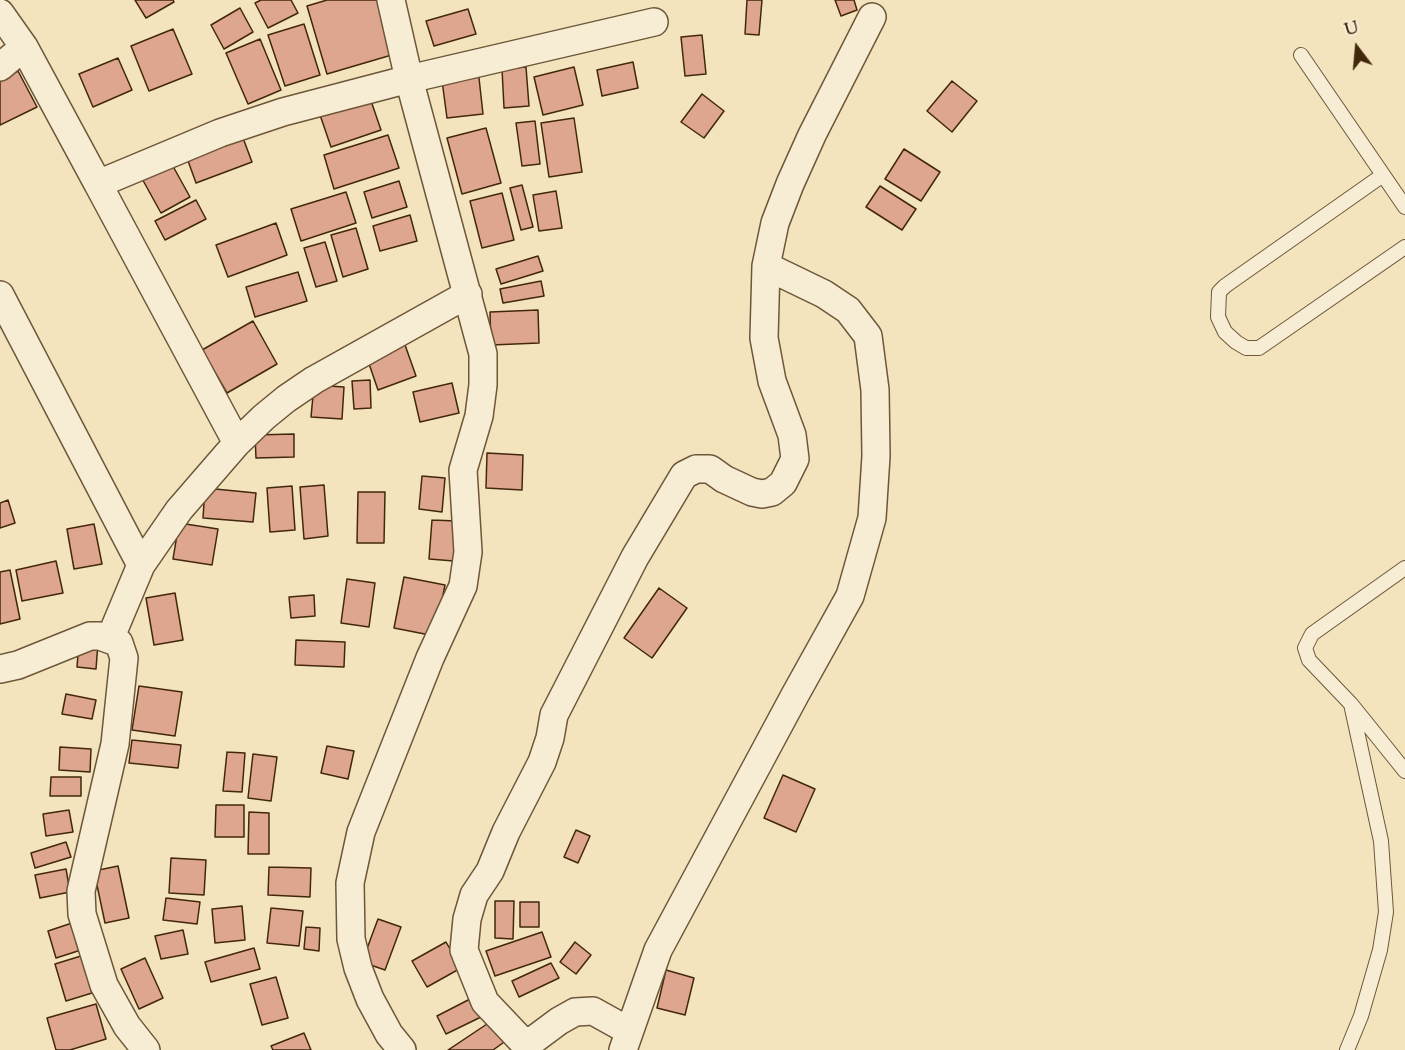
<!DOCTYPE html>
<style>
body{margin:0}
#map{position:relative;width:1405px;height:1050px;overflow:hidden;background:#f3e4be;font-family:"Sorts Mill Goudy",serif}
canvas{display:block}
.north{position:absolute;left:1327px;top:18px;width:60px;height:60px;-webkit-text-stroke:4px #f7edd5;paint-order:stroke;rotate:344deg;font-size:16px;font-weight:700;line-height:24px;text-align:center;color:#42270d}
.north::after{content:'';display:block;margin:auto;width:21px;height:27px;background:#42270d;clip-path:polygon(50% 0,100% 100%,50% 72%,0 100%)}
</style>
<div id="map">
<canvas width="1405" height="1050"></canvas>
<div class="north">U</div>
</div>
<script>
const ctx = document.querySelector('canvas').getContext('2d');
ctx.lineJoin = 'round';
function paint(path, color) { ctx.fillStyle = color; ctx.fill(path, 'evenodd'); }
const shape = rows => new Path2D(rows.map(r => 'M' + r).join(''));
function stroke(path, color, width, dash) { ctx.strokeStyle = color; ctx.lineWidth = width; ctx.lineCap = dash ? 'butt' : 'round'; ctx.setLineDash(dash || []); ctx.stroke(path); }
const building = shape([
 [135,0,173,0,174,2,146,18,135,0],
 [261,0,291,0,298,13,268,28,255,3,261,0],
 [327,0,378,0,395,54,327,74,307,6,327,0],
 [747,0,762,0,759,35,745,34,747,0],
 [835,0,854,0,857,10,841,16,835,0],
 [240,8,253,32,224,49,211,25,240,8],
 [468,9,476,34,434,46,426,21,468,9],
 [304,24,320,75,285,86,268,35,304,24],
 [173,29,192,74,149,91,131,46,173,29],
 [702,35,706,74,685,76,681,37,702,35],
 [260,39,281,90,248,104,226,53,260,39],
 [118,58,132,90,93,107,79,74,118,58],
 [633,62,638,88,602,96,597,70,633,62],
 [526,67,529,106,504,108,502,69,526,67],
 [574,67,583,105,543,115,534,77,574,67],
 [478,69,483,114,447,118,441,73,478,69],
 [18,71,37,107,0,125,0,80,18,71],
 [952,81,977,101,952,132,927,111,952,81],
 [702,94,724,111,704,138,681,122,702,94],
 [369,95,381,130,331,147,319,112,369,95],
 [574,118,582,172,549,177,541,123,574,118],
 [535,121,540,164,522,166,516,123,535,121],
 [486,128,501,183,462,194,447,138,486,128],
 [388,135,399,168,334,189,324,155,388,135],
 [243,138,252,162,196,183,187,158,243,138],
 [904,149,940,172,921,201,885,179,904,149],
 [169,159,190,197,161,213,140,175,169,159],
 [399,181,407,207,372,218,364,192,399,181],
 [522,185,533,227,521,230,510,188,522,185],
 [880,186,916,209,902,230,866,207,880,186],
 [556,191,562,228,539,231,533,195,556,191],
 [346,192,356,223,301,241,291,209,346,192],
 [502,193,514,240,482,248,470,201,502,193],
 [196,200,206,219,165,240,155,221,196,200],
 [410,215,417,241,380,251,373,226,410,215],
 [276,223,287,255,228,277,216,245,276,223],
 [356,228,368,269,343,277,331,235,356,228],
 [325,242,337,281,316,287,304,248,325,242],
 [538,256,543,271,501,284,496,269,538,256],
 [298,272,307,301,255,317,246,287,298,272],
 [541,281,544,296,503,303,500,289,541,281],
 [538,310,539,343,491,345,490,312,538,310],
 [253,321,277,364,227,393,202,350,253,321],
 [404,342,416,376,378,390,366,355,404,342],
 [370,380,371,408,354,409,352,381,370,380],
 [452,383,459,413,420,422,413,392,452,383],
 [314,385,344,387,342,419,311,417,314,385],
 [294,434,294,457,256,458,255,435,294,434],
 [487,453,523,455,522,490,486,488,487,453],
 [422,476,445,478,442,512,419,509,422,476],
 [324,485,328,536,304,539,300,487,324,485],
 [292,486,295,530,270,532,267,488,292,486],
 [205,488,256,493,253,522,203,518,205,488],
 [358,492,385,492,384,543,357,543,358,492],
 [8,500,15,523,0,528,0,503,8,500],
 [432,520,457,521,454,561,429,559,432,520],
 [179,523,218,529,212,565,173,559,179,523],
 [94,524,102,564,74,569,67,529,94,524],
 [56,561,63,593,22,601,16,570,56,561],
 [10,570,20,619,0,624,0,572,10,570],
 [404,577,445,585,435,636,394,628,404,577],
 [347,579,375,583,369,627,341,623,347,579],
 [659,588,687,608,652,658,624,638,659,588],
 [175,593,183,640,154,645,146,598,175,593],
 [314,595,315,616,291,618,289,597,314,595],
 [296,640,345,642,344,667,295,665,296,640],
 [79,642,98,643,96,669,77,667,79,642],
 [139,686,182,692,175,736,132,730,139,686],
 [66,694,96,700,92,719,62,714,66,694],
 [132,740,181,745,178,768,129,763,132,740],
 [327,746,354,751,348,779,321,773,327,746],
 [60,747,91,749,90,772,59,770,60,747],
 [227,752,245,753,242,792,223,791,227,752],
 [253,754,277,757,271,801,248,798,253,754],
 [783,775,815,789,796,832,764,818,783,775],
 [51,777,81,777,81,796,50,796,51,777],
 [216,805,244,805,244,837,215,837,216,805],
 [69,810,73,832,46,836,43,814,69,810],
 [249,812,269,813,269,854,248,854,249,812],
 [576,830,590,836,578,863,564,857,576,830],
 [66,842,71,857,35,868,31,853,66,842],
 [171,858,206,860,204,895,169,893,171,858],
 [118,866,129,918,105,923,94,871,118,866],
 [269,867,311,868,310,897,268,895,269,867],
 [66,869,70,892,40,898,35,875,66,869],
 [166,898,200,902,197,924,163,920,166,898],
 [495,901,514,901,513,939,495,938,495,901],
 [520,902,539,902,539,927,520,927,520,902],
 [242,906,245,940,215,943,212,909,242,906],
 [271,908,303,911,299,946,267,943,271,908],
 [378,919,401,927,385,970,362,962,378,919],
 [72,923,81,950,56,958,48,931,72,923],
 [306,927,320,928,319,951,304,949,306,927],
 [183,930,188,954,161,959,155,936,183,930],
 [542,932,551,957,495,976,486,951,542,932],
 [446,942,461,968,427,987,412,961,446,942],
 [575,942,591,955,576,974,560,962,575,942],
 [254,948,260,969,211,982,205,962,254,948],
 [81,956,92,993,66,1001,55,964,81,956],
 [145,958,163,998,139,1009,121,969,145,958],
 [551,963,559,978,519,997,512,981,551,963],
 [666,970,694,978,685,1015,657,1008,666,970],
 [276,977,288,1018,262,1025,250,984,276,977],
 [472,998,481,1017,446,1034,437,1016,472,998],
 [96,1004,106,1039,70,1050,56,1050,47,1018,96,1004],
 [493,1020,507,1040,493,1050,448,1050,493,1020],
 [304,1033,311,1050,273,1050,271,1046,304,1033]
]);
paint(building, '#dfa68f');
stroke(building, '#42270d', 1.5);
const service = shape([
 [1301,55,1405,207],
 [1383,175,1225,286,1219,292,1218,317,1225,332,1236,342,1246,348,1259,348,1405,247],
 [1405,568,1312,634,1305,648,1309,660,1351,704,1405,771],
 [1347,1050,1361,1016,1380,950,1386,912,1381,841,1351,704]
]);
const minor = shape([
 [391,0,409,79,483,354,483,385,479,416,463,470,468,552,463,586,430,658,361,832,350,883,351,939,358,968,370,999,389,1034,402,1050],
 [0,13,24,47,98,184,220,133,283,112,409,79,654,22],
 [0,67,24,47],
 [98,184,237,443],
 [0,295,141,565],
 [110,639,141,565,179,510,237,443,264,417,286,399,314,380,468,294],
 [0,669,18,665,90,636,100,636,119,643,124,658,115,744,81,891,82,914,104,985,127,1026,146,1050],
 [629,1031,593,1011,575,1012,559,1021,532,1041,521,1040,485,1002,464,950,467,919,474,895,490,871,506,832,542,762,550,738,554,715,635,557,684,475,696,469,710,469,724,479,752,492,762,494,772,492,783,483,795,459,792,435,772,381,764,338,766,266,775,223,790,184,812,135,872,17],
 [623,1050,658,950,795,695,850,596,872,518,876,456,875,390,868,336,848,310,824,294,766,266]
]);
stroke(service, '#6e5639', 16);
stroke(minor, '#6e5639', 30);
stroke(service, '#f7edd5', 14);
stroke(minor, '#f7edd5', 27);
</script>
